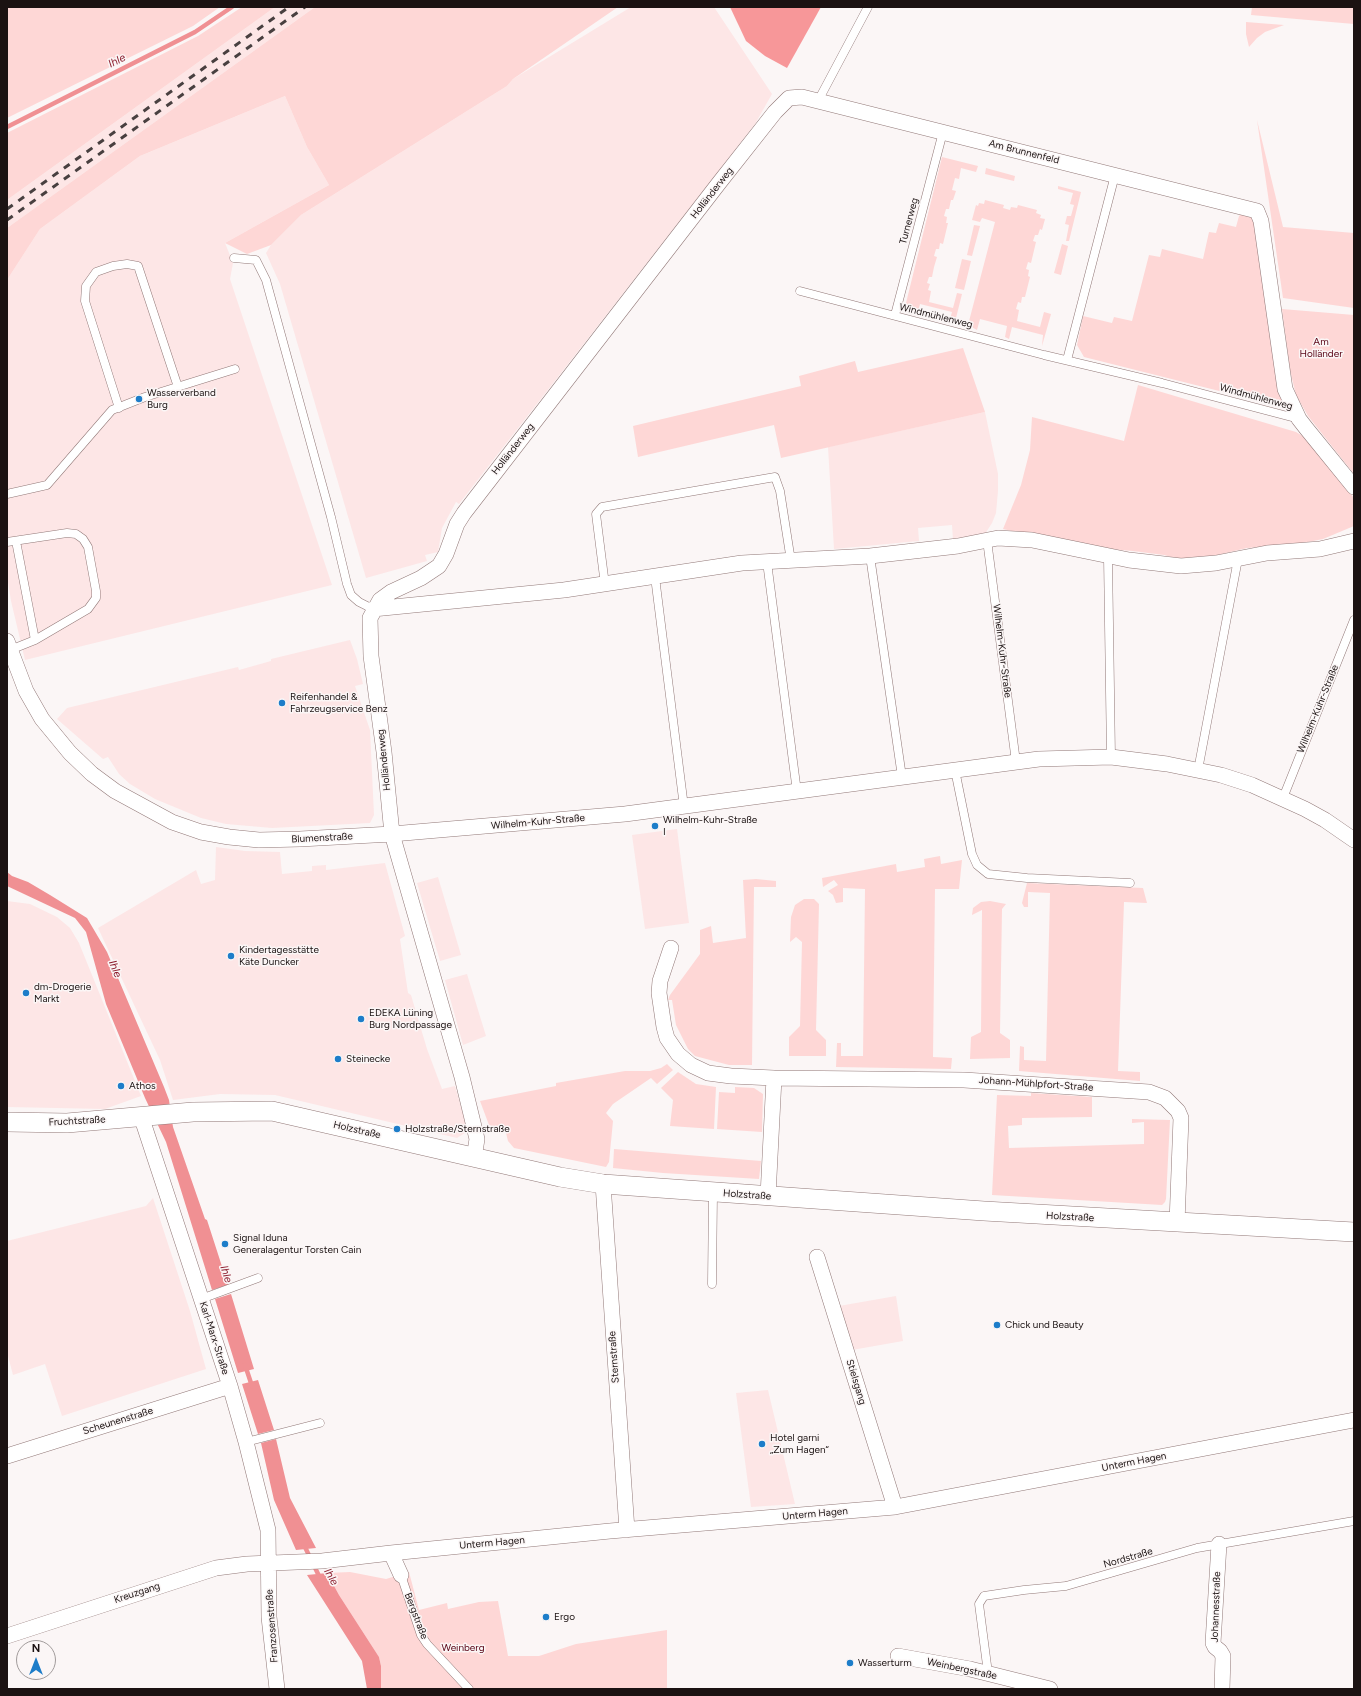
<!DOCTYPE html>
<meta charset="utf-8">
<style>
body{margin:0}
#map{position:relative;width:1361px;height:1696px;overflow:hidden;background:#fbf6f6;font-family:Figtree,sans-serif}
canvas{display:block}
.frame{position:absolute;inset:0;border:8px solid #1b1212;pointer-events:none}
.north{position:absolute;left:16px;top:1640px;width:40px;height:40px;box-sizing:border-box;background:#fbf6f6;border:1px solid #a19b9b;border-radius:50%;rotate:0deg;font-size:11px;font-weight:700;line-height:16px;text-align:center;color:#1b1212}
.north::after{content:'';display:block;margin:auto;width:14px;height:18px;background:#1d7dc9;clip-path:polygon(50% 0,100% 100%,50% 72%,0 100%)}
</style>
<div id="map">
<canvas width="1361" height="1696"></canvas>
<div class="frame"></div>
<div class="north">N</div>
</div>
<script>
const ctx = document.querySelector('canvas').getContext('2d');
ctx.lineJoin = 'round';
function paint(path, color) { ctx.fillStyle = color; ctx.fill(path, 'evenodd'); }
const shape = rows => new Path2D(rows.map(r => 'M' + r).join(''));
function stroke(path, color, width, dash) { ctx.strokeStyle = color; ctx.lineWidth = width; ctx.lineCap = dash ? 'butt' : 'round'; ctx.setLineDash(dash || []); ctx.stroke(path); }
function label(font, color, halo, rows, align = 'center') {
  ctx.font = font + ' Figtree,sans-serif'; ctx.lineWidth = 3; ctx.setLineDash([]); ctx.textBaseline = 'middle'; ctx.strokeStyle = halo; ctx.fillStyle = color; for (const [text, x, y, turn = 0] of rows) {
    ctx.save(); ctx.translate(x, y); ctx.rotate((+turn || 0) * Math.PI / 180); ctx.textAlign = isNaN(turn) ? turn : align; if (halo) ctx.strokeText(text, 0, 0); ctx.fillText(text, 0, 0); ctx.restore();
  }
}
paint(shape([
 [275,7,315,7,7,228,7,200],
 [631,7,714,7,772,94,755,124,459,504,456,502,442,528,438,552,425,555,427,561,366,578,280,284,266,253,271,245,301,215,507,86,513,79],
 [285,96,307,147,329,185,225,243,233,263,230,279,332,585,25,660,11,601,7,576,7,280,40,229,140,156],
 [985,412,998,474,998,491,996,513,992,523,985,534,953,540,952,525,918,528,919,541,834,549,828,447],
 [350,640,357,659,363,684,355,686,370,730,374,815,370,823,272,828,226,824,201,818,155,799,130,784,119,774,108,757,103,759,57,719,67,708,238,667,239,670,271,661,271,659],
 [677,829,689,923,645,929,632,835],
 [216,847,245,851,280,852,282,874,312,871,312,866,326,865,326,870,385,863,405,936,400,939,408,993,411,995,427,1049,442,1089,455,1086,468,1131,457,1138,275,1095,220,1094,173,1100,160,1060,98,928,196,870,201,884,215,880],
 [438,877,461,955,440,961,417,883],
 [7,901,30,904,57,917,70,928,79,943,141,1096,105,1109,7,1107],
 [467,974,486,1036,463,1045,445,980],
 [153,1198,190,1311,206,1369,62,1416,45,1364,13,1375,7,1352,7,1241,146,1206],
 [896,1296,903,1341,852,1350,839,1306],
 [768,1390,795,1504,751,1507,736,1393]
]), '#fde6e6');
paint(shape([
 [7,7,220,7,193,26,7,118],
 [242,7,275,7,7,200,7,133,198,36],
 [315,7,618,7,513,79,507,86,301,215,271,245,247,254,225,243,329,185,307,147,285,96,140,156,40,229,7,280,7,228],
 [1252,7,1354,7,1354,24,1251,15],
 [1246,22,1284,25,1265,32,1257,38,1249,47,1246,34],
 [1257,120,1283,227,1354,233,1354,308,1283,298],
 [942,157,978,166,976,172,961,168,959,179,955,178,952,190,956,191,953,200,951,200,949,209,946,209,944,216,947,217,946,223,948,223,943,244,940,243,939,249,936,249,934,256,937,257,934,267,932,277,929,277,927,283,930,284,928,290,931,291,929,302,953,308,957,293,962,294,955,322,952,324,949,323,952,312,920,304,917,315,909,310,906,303],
 [986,168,1015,176,1014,181,985,174],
 [1058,186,1081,192,1069,241,1066,241,1069,225,1065,224,1067,216,1071,216,1074,205,1070,204,1073,193,1058,189],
 [985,200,1004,205,1003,208,1010,210,1011,207,1017,208,1018,205,1037,210,1036,213,1041,215,1040,218,1045,219,1042,230,1040,229,1038,235,1035,235,1033,241,1036,242,1031,263,1028,262,1026,269,1029,270,1028,276,1030,277,1025,297,1022,297,1021,303,1018,302,1016,309,1019,310,1017,321,1040,327,1044,312,1051,314,1042,346,1043,335,1012,327,1009,339,1005,337,1007,326,980,319,977,330,968,325,995,222,982,218,980,222,972,220,976,205,978,206,979,203,984,204],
 [1242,213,1253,216,1287,408,1084,357,1077,345,1083,316,1112,323,1114,317,1132,321,1149,255,1160,257,1162,249,1203,259,1209,232,1216,233,1219,223,1236,227,1239,216],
 [974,225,980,226,972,256,967,255],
 [1062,244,1068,246,1061,275,1054,273],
 [962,259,971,261,964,290,955,288],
 [1282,309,1354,315,1354,474,1308,416,1296,395,1290,370],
 [963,348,985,412,781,458,774,425,638,457,633,426,801,386,799,376,855,361,858,372],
 [1138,385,1296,432,1306,438,1354,498,1354,526,1323,539,1303,543,1247,548,1200,559,1182,560,1164,555,1133,551,1076,546,1003,529,1021,485,1030,450,1032,417,1124,441],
 [940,856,941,864,962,860,959,889,935,889,933,1057,952,1058,951,1069,836,1067,837,1043,841,1043,841,1056,863,1056,865,889,843,888,843,902,836,903,833,895,828,891,838,885,834,880,823,887,822,878,896,864,897,872,925,867,924,859],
 [756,879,776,881,776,887,754,887,752,1065,729,1065,695,1056,688,1049,676,1025,672,1000,668,1000,670,995,700,954,700,930,711,926,713,943,746,938,743,880],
 [1027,883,1143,888,1147,903,1124,902,1118,1071,1140,1072,1140,1081,1019,1071,1020,1046,1024,1047,1024,1060,1046,1061,1050,893,1028,892,1028,907,1024,907,1022,903],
 [804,899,814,899,819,904,816,1030,826,1040,826,1056,789,1056,789,1037,800,1026,802,942,796,937,790,942,791,917,795,905],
 [990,901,1006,904,1002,909,1000,1033,1010,1040,1010,1058,970,1059,971,1037,981,1032,982,910,972,915,973,908,981,902],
 [667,1064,673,1070,657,1084,651,1078,613,1104,606,1113,613,1121,609,1162,606,1167,514,1148,508,1141,506,1133,489,1125,480,1101,556,1086,556,1083,625,1071,650,1071,661,1068],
 [678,1072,696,1084,716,1087,714,1129,670,1126,673,1100,661,1088],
 [735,1087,754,1088,763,1094,762,1132,717,1129,719,1092,735,1093],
 [1031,1093,1092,1097,1092,1117,1022,1118,1022,1125,1008,1126,1009,1148,1144,1144,1144,1122,1132,1123,1132,1119,1170,1120,1166,1199,1165,1202,1162,1205,992,1195,997,1095,1031,1096],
 [614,1149,761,1161,759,1179,663,1173,613,1168],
 [350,1572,386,1579,409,1572,419,1610,447,1603,448,1609,479,1602,498,1601,508,1656,539,1656,576,1644,667,1630,667,1689,381,1689,381,1666,379,1657,339,1595,327,1573]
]), '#fed7d6');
paint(shape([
 [730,7,821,7,787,68,765,56,746,41]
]), '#f79799');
paint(shape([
 [7,872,12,876,28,882,50,895,87,918,107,952,164,1087,169,1100,173,1127,205,1219,207,1220,228,1285,212,1290,166,1142,145,1098,106,1004,86,932,75,918,7,886],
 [231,1294,254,1369,238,1373,215,1299],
 [258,1380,274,1430,258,1434,242,1384],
 [276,1439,290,1498,316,1548,296,1550,274,1500,261,1443],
 [327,1573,339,1595,379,1657,381,1666,381,1689,367,1689,362,1661,307,1575]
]), '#f09093');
stroke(shape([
 [7,127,195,32,232,7],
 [245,1365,252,1386],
 [304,1545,320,1578]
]), '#f09093', 4.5);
const service = shape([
 [818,101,868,7],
 [234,258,256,260,266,280,331,517,347,584,351,595,359,602,373,609],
 [800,291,1044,355,1162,383,1299,419],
 [895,315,943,132],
 [1067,360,1115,175],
 [119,408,85,301,86,286,96,272,113,266,127,264,138,266,178,387],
 [7,494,47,485,112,410,145,397,235,369],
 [987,540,1016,762],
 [16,541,35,640],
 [7,542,67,533,76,534,83,539,88,547,96,591,96,598,88,609,35,640,10,650],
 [870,556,902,777],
 [1108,557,1111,757],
 [767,562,797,792],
 [655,577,684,807],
 [605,585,596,514,602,507,775,477,780,491,791,561],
 [955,770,972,854,977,865,988,874,1027,878,1130,883],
 [1198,770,1238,559],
 [1283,798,1354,620],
 [712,1284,713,1193],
 [201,1299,258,1278],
 [246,1442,320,1423],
 [401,1575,421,1635,427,1644,469,1689],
 [988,1673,979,1604,984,1596,1024,1590,1066,1586,1197,1548,1354,1521]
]);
const minor = shape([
 [373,609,564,590,742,563,870,556,958,546,998,538,1032,540,1129,560,1181,566,1216,563,1267,553,1320,549,1354,541],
 [7,641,26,691,42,719,70,753,92,774,115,791,172,822,201,832,229,837,259,840,300,839,392,834,625,814,1039,759,1111,757,1167,764,1221,775,1252,785,1305,809,1325,820,1354,840],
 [671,948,660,981,659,993,664,1027,667,1038,678,1054,691,1065,708,1073,731,1076,774,1078,964,1080,1149,1092,1165,1098,1178,1111,1181,1118,1177,1223],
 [141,1116,230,1386,246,1442,268,1530,269,1617,277,1689],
 [474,1158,477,1139,462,1077,392,834,384,752,371,656,370,618,380,600,391,592,421,578,439,566,446,554,457,524,464,513,719,183,775,112,789,98,802,97,1257,211,1261,221,1285,389,1299,419,1306,428,1354,487],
 [603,1184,627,1530],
 [768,1196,774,1078],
 [817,1257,895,1507],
 [7,1456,230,1386],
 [1219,1544,1213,1643,1215,1647,1220,1651,1223,1656,1222,1689],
 [391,1553,401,1575],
 [7,1636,216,1568,247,1564,322,1561,391,1553,610,1531,895,1507,1354,1420],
 [898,1656,970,1669,1050,1689]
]);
const tertiary = shape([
 [7,1122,67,1123,193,1112,272,1111,560,1177,603,1184,984,1211,1354,1232]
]);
stroke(service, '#927978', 9);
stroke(minor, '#927978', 16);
stroke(tertiary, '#927978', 20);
stroke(service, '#fff', 8);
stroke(minor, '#fff', 15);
stroke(tertiary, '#fff', 19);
stroke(shape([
 [7,209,289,7],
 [7,220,305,7]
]), '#484040', 3, [7, 7]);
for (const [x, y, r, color] of [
 [139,399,4,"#1d7dc9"],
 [282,703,4,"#1d7dc9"],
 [655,826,4,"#1d7dc9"],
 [231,956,4,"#1d7dc9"],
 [26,993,4,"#1d7dc9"],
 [361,1019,4,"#1d7dc9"],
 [338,1059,4,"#1d7dc9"],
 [121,1086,4,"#1d7dc9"],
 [397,1129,4,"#1d7dc9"],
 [225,1244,4,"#1d7dc9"],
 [997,1325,4,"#1d7dc9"],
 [762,1444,4,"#1d7dc9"],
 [546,1617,4,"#1d7dc9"],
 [850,1663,4,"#1d7dc9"]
]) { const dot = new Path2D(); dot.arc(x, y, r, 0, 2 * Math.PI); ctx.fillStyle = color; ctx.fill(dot); stroke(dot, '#fbf6f6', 1.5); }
label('10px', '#1b1212', '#fbf6f6', [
 ["Am Brunnenfeld",1024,152,14],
 ["Holländerweg",712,193,-52],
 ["Turnerweg",909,221,-75],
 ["Windmühlenweg",936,316,14],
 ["Windmühlenweg",1256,397,15],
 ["Holländerweg",513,449,-52],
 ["Wilhelm-Kuhr-Straße",1002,651,83],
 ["Wilhelm-Kuhr-Straße",1318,709,-68],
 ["Holländerweg",384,760,-96],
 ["Wilhelm-Kuhr-Straße",538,822,-5],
 ["Blumenstraße",322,838,-3],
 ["Johann-Mühlpfort-Straße",1036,1084,4],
 ["Fruchtstraße",77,1121,-3],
 ["Holzstraße",357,1130,13],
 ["Holzstraße",747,1195,4],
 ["Holzstraße",1070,1217,3],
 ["Karl-Marx-Straße",214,1338,72],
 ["Sternstraße",614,1357,-94],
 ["Stielsgang",856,1382,73],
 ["Scheunenstraße",118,1421,-17],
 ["Unterm Hagen",1134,1462,-11],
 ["Unterm Hagen",815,1514,-5],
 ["Unterm Hagen",492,1543,-5],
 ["Nordstraße",1128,1558,-16],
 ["Kreuzgang",137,1593,-18],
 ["Johannesstraße",1216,1607,-88],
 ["Bergstraße",416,1616,69],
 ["Franzosenstraße",272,1626,-94],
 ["Weinbergstraße",962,1669,12]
]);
label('10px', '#570013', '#fbf6f6', [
 ["Am",1321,342],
 ["Holländer",1321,354],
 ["Weinberg",463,1648]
]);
label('10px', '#1b1212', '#fbf6f6', [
 ["Wasserverband",147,393],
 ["Burg",147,405],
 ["Reifenhandel &",290,697],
 ["Fahrzeugservice Benz",290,709],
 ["Wilhelm-Kuhr-Straße",663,820],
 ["I",663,832],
 ["Kindertagesstätte",239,950],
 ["Käte Duncker",239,962],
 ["dm-Drogerie",34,987],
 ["Markt",34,999],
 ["EDEKA Lüning",369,1013],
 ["Burg Nordpassage",369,1025],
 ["Steinecke",346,1059],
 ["Athos",129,1086],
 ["Holzstraße/Sternstraße",405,1129],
 ["Signal Iduna",233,1238],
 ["Generalagentur Torsten Cain",233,1250],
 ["Chick und Beauty",1005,1325],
 ["Hotel garni",770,1438],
 ["„Zum Hagen“",770,1450],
 ["Ergo",554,1617],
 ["Wasserturm",858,1663]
], 'left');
label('italic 11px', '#8b1b2c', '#fbf6f6', [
 ["Ihle",117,61,-27],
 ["Ihle",115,969,68],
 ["Ihle",226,1274,72],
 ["Ihle",331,1577,60]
]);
</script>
